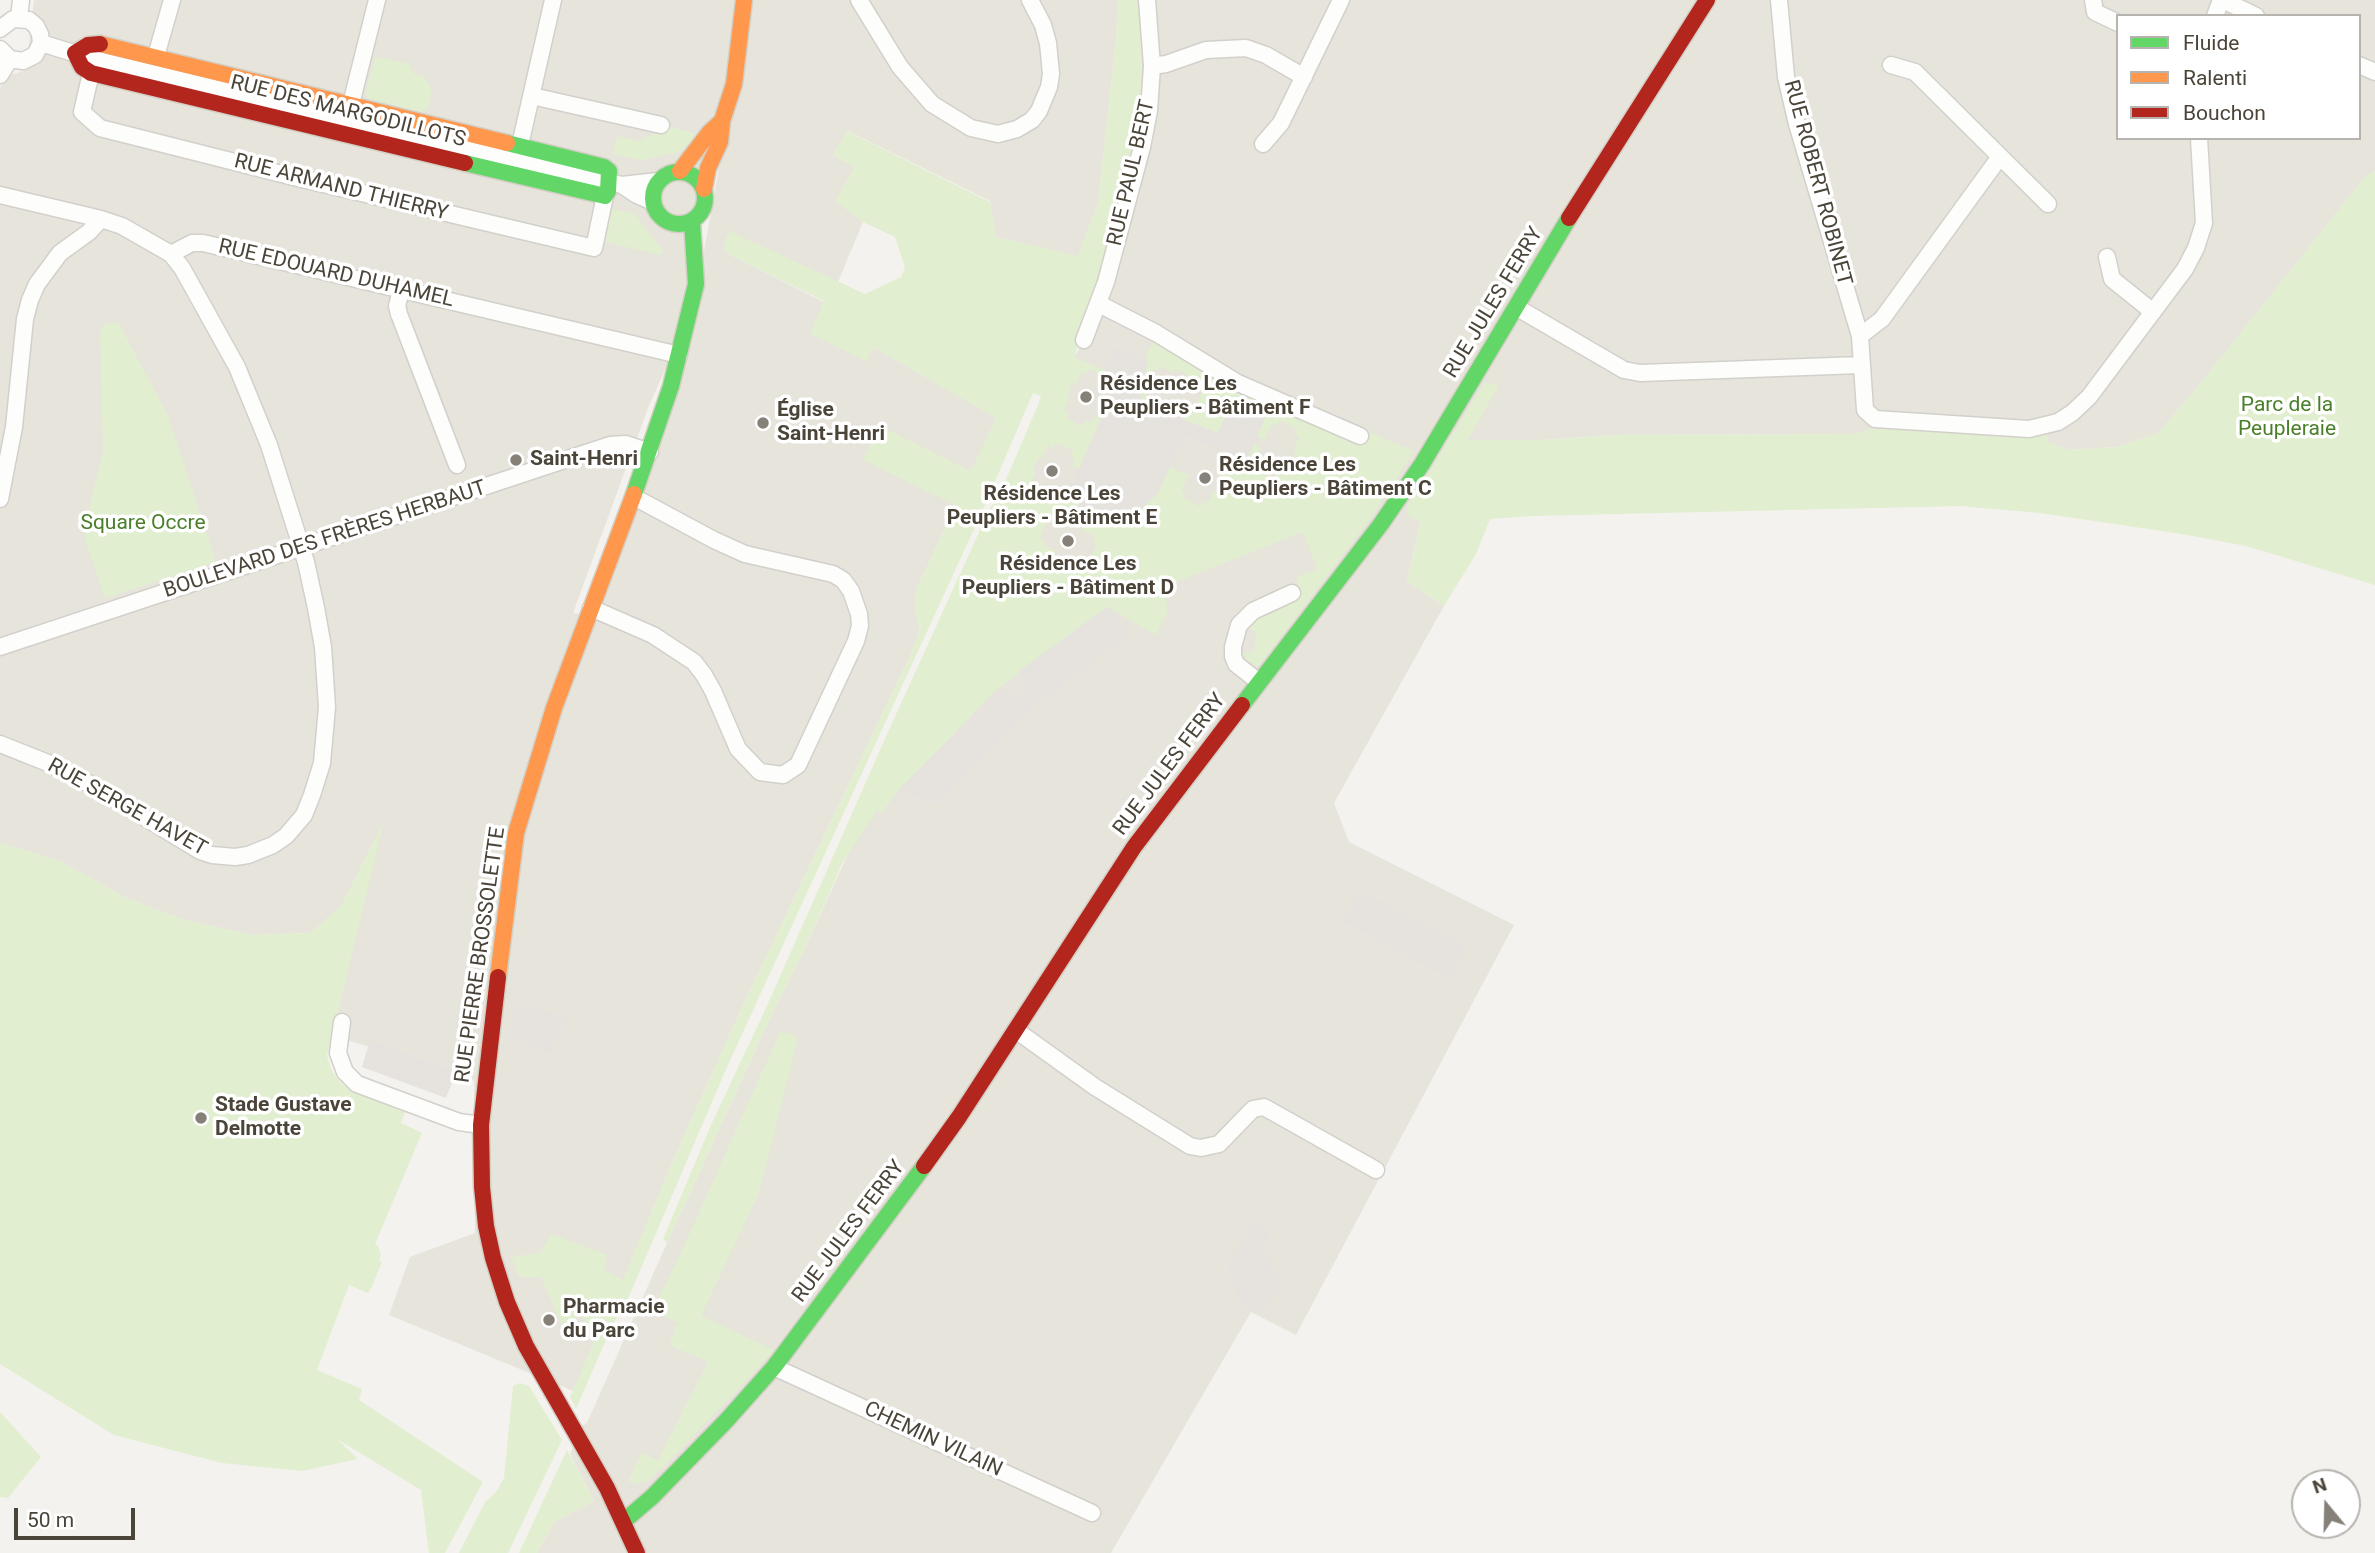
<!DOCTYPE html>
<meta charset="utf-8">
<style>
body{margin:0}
#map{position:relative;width:2375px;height:1553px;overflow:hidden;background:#f4f2ee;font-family:Roboto,sans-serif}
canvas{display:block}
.legend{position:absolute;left:2116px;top:14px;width:245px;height:126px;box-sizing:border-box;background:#fff;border:2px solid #b7b4b0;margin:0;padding:9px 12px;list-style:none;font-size:21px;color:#4b4439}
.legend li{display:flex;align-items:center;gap:14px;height:35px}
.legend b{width:35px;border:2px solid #b7b4b0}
.north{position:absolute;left:2291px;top:1469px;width:70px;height:70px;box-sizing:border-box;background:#fff;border:2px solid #b7b4b0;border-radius:50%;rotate:341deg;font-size:19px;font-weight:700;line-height:28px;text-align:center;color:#4b4439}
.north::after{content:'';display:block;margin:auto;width:24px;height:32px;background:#868178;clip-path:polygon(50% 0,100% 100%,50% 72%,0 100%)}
.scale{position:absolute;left:14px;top:1508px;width:121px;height:32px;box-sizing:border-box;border:4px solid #4b4439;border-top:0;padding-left:9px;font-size:21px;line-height:24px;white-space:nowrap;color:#4b4439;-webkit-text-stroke:5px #fff;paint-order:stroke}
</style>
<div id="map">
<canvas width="2375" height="1553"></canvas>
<ul class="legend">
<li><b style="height:9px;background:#63d668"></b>Fluide</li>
<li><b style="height:9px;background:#ff974d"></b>Ralenti</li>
<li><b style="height:9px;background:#b3261e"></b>Bouchon</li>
</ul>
<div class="north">N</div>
<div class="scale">50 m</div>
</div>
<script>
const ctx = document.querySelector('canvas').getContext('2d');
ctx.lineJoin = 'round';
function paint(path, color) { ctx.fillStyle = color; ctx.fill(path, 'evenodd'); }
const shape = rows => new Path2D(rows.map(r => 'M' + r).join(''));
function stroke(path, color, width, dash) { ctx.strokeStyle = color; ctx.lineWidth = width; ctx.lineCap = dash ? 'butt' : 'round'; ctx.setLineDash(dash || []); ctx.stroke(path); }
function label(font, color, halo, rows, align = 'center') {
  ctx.font = font + ' Roboto,sans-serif'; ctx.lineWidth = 7; ctx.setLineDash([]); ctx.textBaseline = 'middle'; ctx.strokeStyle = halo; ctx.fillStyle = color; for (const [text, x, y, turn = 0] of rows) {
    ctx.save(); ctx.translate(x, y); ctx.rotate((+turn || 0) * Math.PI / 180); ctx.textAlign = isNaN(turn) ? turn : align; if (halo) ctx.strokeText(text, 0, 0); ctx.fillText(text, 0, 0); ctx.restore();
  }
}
paint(shape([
 [34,0,737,0,728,84,676,345,648,408,573,613,581,614,670,412,700,274,749,0,1118,0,1116,39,1098,203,1078,257,996,237,990,201,848,131,833,155,855,167,836,201,863,222,838,282,729,232,723,251,824,302,811,334,866,360,873,347,997,418,916,590,915,610,920,629,911,654,744,1003,674,1158,617,1296,573,1391,389,1315,410,1257,475,1233,474,1081,332,1035,382,825,342,905,311,933,251,935,181,919,126,898,60,861,0,843,0,88,8,76,26,70],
 [1147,0,2375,0,2375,171,2364,178,2202,382,2158,433,2117,447,2069,450,2029,436,1876,428,1854,434,1614,435,1542,440,1467,440,1412,518,1421,520,1407,581,1444,606,1334,803,1349,842,1514,925,1296,1335,1251,1312,1111,1553,537,1553,554,1522,594,1501,570,1454,583,1425,587,1423,667,1243,772,1014,806,946,1074,357,1084,340,1142,147],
 [2118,16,2359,16,2359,138,2118,138]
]), '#e7e4dc');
paint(shape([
 [1118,0,1141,0,1144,68,1141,112,1135,147,1104,269,1074,357,1104,370,1117,379,1111,393,1106,391,1109,384,1104,382,1107,377,1089,369,1087,374,1082,372,1076,385,1072,383,1067,396,1070,398,1064,411,1069,413,1067,419,1083,426,1086,421,1091,423,1094,416,1101,418,1079,469,1072,465,1075,458,1071,456,1073,450,1056,443,1053,448,1048,446,1042,459,1039,457,1033,470,1036,472,1030,485,1035,487,1033,492,1050,500,1052,495,1057,497,1061,488,1070,491,1067,497,1080,502,1069,524,1055,518,1053,523,1047,521,1040,537,1045,540,1043,545,1056,551,1054,555,1066,560,1068,557,1081,563,1084,558,1089,561,1097,543,1092,541,1094,536,1081,530,1084,524,1109,527,1126,523,1158,493,1169,467,1189,475,1181,491,1186,493,1184,498,1201,507,1203,501,1208,503,1214,491,1218,492,1224,480,1220,478,1226,465,1222,462,1226,453,1246,461,1254,444,1261,448,1254,463,1259,466,1256,471,1273,479,1276,474,1281,476,1287,463,1291,464,1296,452,1293,450,1299,437,1294,434,1296,429,1280,421,1277,426,1272,424,1265,440,1257,436,1268,409,1236,396,1218,433,1183,419,1189,407,1195,409,1202,392,1197,390,1199,385,1186,379,1188,375,1175,369,1173,373,1160,367,1158,371,1153,369,1145,386,1150,389,1142,403,1141,391,1148,360,1146,356,1156,337,1359,441,1365,430,1414,451,1371,518,1258,667,1247,660,1243,653,1254,652,1256,631,1246,628,1249,622,1293,599,1300,591,1296,577,1317,569,1303,532,1163,587,1168,610,1156,635,1107,607,999,688,898,791,882,813,877,810,843,862,806,946,772,1014,667,1243,663,1239,711,1125,766,1008,888,732,991,506,996,503,1038,405,1041,396,1033,393,981,514,727,1067,630,1294,612,1326,576,1409,570,1397,596,1337,592,1335,583,1315,561,1324,541,1277,519,1277,511,1257,540,1253,551,1234,607,1255,604,1270,623,1280,674,1158,744,1003,911,654,920,629,915,610,916,590,956,505,863,460,880,426,971,471,996,418,873,347,866,361,810,334,824,301,723,251,729,231,865,294,901,277,905,267,895,237,863,222,835,201,855,167,833,155,847,131,990,202,996,237,1078,256,1098,203,1116,39],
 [378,57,409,64,414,74,424,76,432,90,428,109,421,112,369,99,365,95,375,58],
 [670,127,697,134,685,149,678,152,642,160,613,154,617,136,638,141],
 [2375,171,2375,585,2246,546,2182,534,2040,513,1960,506,1533,516,1490,519,1476,554,1444,606,1407,581,1421,521,1412,518,1408,514,1407,506,1485,382,1499,385,1468,440,1542,440,1614,435,1854,434,1875,428,2047,435,2048,442,2069,450,2117,447,2158,433,2202,382,2364,178],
 [607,208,635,214,662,250,661,255,605,242,600,236],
 [114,322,120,325,168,416,216,562,105,598,84,536,85,524,103,451,100,331,104,325],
 [384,821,327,1056,332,1071,340,1082,351,1091,405,1112,401,1123,422,1133,375,1244,378,1246,381,1255,379,1260,382,1262,372,1286,368,1293,349,1285,317,1370,362,1389,359,1400,483,1482,445,1553,429,1553,421,1490,337,1439,358,1459,302,1471,222,1463,114,1435,0,1364,0,843,60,861,126,898,181,919,251,935,311,933,342,905],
 [780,1032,792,1034,798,1039,759,1193,701,1316,774,1350,735,1393,665,1465,648,1481,635,1484,628,1481,642,1453,658,1460,708,1362,669,1345,678,1323,652,1311,682,1250],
 [520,1383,529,1386,562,1440,508,1553,459,1553,485,1502,496,1492,504,1478,513,1386],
 [0,1412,41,1457,8,1498,0,1497],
 [567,1450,594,1501,554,1522,537,1553,519,1553]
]), '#e1eecf');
paint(shape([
 [1113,348,1148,360,1141,391,1142,403,1217,433,1236,396,1269,409,1246,462,1185,435,1158,493,1126,523,1109,527,1084,524,1072,518,1080,502,1067,498,1117,380,1104,370],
 [1107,607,1129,634,1034,707,937,804,898,791,999,688,1010,695,1020,694,1023,688,1019,671],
 [1360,891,1466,945,1449,978,1344,922],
 [516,1006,555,1013,568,1020,549,1054,509,1035],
 [370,1040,456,1072,446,1098,362,1067],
 [1256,1221,1270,1231,1263,1248,1281,1285,1260,1313,1233,1298,1237,1289,1227,1265]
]), '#e6e3df');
const street = shape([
 [859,0,900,67,932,104,971,128,998,134,1017,129,1032,120,1039,111,1049,87,1051,74,1048,43,1043,25,1030,0],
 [1779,0,1786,77,1797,124,1860,336,1865,410,1875,419,2029,429,2058,422,2072,413,2089,397,2185,269,2196,248,2204,223,2199,138],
 [2093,0,2095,12,2118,23],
 [2223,0,2256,16],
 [2215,16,2221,0],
 [19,18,21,0],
 [0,29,13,19,29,20,36,26,40,34,41,43,35,55,23,61,10,59,0,49],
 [41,43,93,59,622,185,637,195,653,202],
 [156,56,172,0],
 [1891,65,1915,72,2048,204],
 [2359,65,2375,72],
 [1152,66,1166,64,1206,50,1246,48,1266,55,1304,77],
 [91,73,82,112,100,128,294,177,594,248,605,196],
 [0,75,10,59],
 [532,96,661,125],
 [351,104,377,0],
 [1263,144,1281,123,1341,0],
 [520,145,553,0],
 [622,185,658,181],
 [0,195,101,219,122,226,171,254,182,268,237,367,269,445,306,562,316,608,323,647,327,707,322,763,312,795,304,815,286,836,273,845,248,855,235,857,212,855,200,851,88,783,48,763,0,744],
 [171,254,192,243,203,243,679,355],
 [2107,257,2112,279,2153,312],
 [401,290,397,306,399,314,457,465],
 [1099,304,1156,333,1238,383,1360,436],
 [1516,307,1624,370,1640,373,1861,365],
 [1860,336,1882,319,1999,158],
 [1084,340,1106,282,1142,147,1149,111,1152,66,1147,0],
 [0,499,14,427,25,319,30,300,37,284,60,253,89,232,101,219],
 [591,608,653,635,694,662,704,675,713,691,738,749,760,772,783,775,798,765,856,641,860,626,859,614,851,591,843,580,833,574,745,554,714,540,634,497],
 [0,647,610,445,626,444,650,452],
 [1259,682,1236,664,1233,656,1233,647,1239,625,1253,611,1292,593],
 [342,1022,338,1053,345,1072,357,1084,459,1122,481,1125],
 [1017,1031,1095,1087,1190,1146,1201,1148,1219,1144,1253,1109,1264,1107,1376,1170],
 [774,1367,1092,1513]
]);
const fast = shape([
 [465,163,605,196,608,191,609,171,604,167,507,143],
 '653 198a26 26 0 1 1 52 0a26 26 0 1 1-52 0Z',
 [634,494,671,386,696,284,692,221],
 [1242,705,1381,524,1422,464,1569,218],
 [624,1521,652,1497,726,1421,774,1367,924,1166]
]);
const slow = shape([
 [100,44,507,143],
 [680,171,709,133,722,121],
 [704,189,708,168,720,142,722,121,734,84,744,0],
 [498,977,516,833,554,708,634,494]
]);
const jam = shape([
 [100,44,88,45,75,53,82,67,91,73,465,163],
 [1569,218,1707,0],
 [498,977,481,1125,482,1187,486,1226,493,1258,507,1302,526,1346,607,1488,637,1553],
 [924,1166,959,1117,1134,847,1242,705]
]);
stroke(street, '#d2d0cb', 19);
stroke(fast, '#d3cfc5', 19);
stroke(slow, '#d3cfc5', 19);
stroke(jam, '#d3cfc5', 19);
stroke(street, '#fdfdfc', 16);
stroke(fast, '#63d668', 16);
stroke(slow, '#ff974d', 16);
stroke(jam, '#b3261e', 16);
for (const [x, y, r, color] of [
 [1086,397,7,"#868178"],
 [763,423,7,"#868178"],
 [516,460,7,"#868178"],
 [1052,471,7,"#868178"],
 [1205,478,7,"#868178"],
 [1068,541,7,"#868178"],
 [201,1118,7,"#868178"],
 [549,1320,7,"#868178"]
]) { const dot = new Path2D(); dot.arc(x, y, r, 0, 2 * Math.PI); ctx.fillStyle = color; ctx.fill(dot); stroke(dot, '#fff', 2.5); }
label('21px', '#4b4439', '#fff', [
 ["RUE DES MARGODILLOTS",348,112,14],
 ["RUE PAUL BERT",1132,173,-77],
 ["RUE ROBERT ROBINET",1817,183,75],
 ["RUE ARMAND THIERRY",341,188,14],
 ["RUE EDOUARD DUHAMEL",336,274,13],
 ["RUE JULES FERRY",1494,303,-59],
 ["BOULEVARD DES FRÈRES HERBAUT",325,540,-18],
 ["RUE JULES FERRY",1170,765,-53],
 ["RUE SERGE HAVET",127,808,29],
 ["RUE PIERRE BROSSOLETTE",481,955,-82],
 ["RUE JULES FERRY",849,1232,-53],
 ["CHEMIN VILAIN",933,1440,25]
]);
label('bold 21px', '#4b4439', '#fff', [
 ["Résidence Les",1100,385],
 ["Peupliers - Bâtiment F",1100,409],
 ["Église",777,411],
 ["Saint-Henri",777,435],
 ["Saint-Henri",530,460],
 ["Résidence Les",1219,466],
 ["Peupliers - Bâtiment C",1219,490],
 ["Résidence Les",1052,495,"center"],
 ["Peupliers - Bâtiment E",1052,519,"center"],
 ["Résidence Les",1068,565,"center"],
 ["Peupliers - Bâtiment D",1068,589,"center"],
 ["Stade Gustave",215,1106],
 ["Delmotte",215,1130],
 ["Pharmacie",563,1308],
 ["du Parc",563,1332]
], 'left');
label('21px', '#4a7f2a', '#fff', [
 ["Parc de la",2287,406],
 ["Peupleraie",2287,430],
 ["Square Occre",143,524]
]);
</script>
